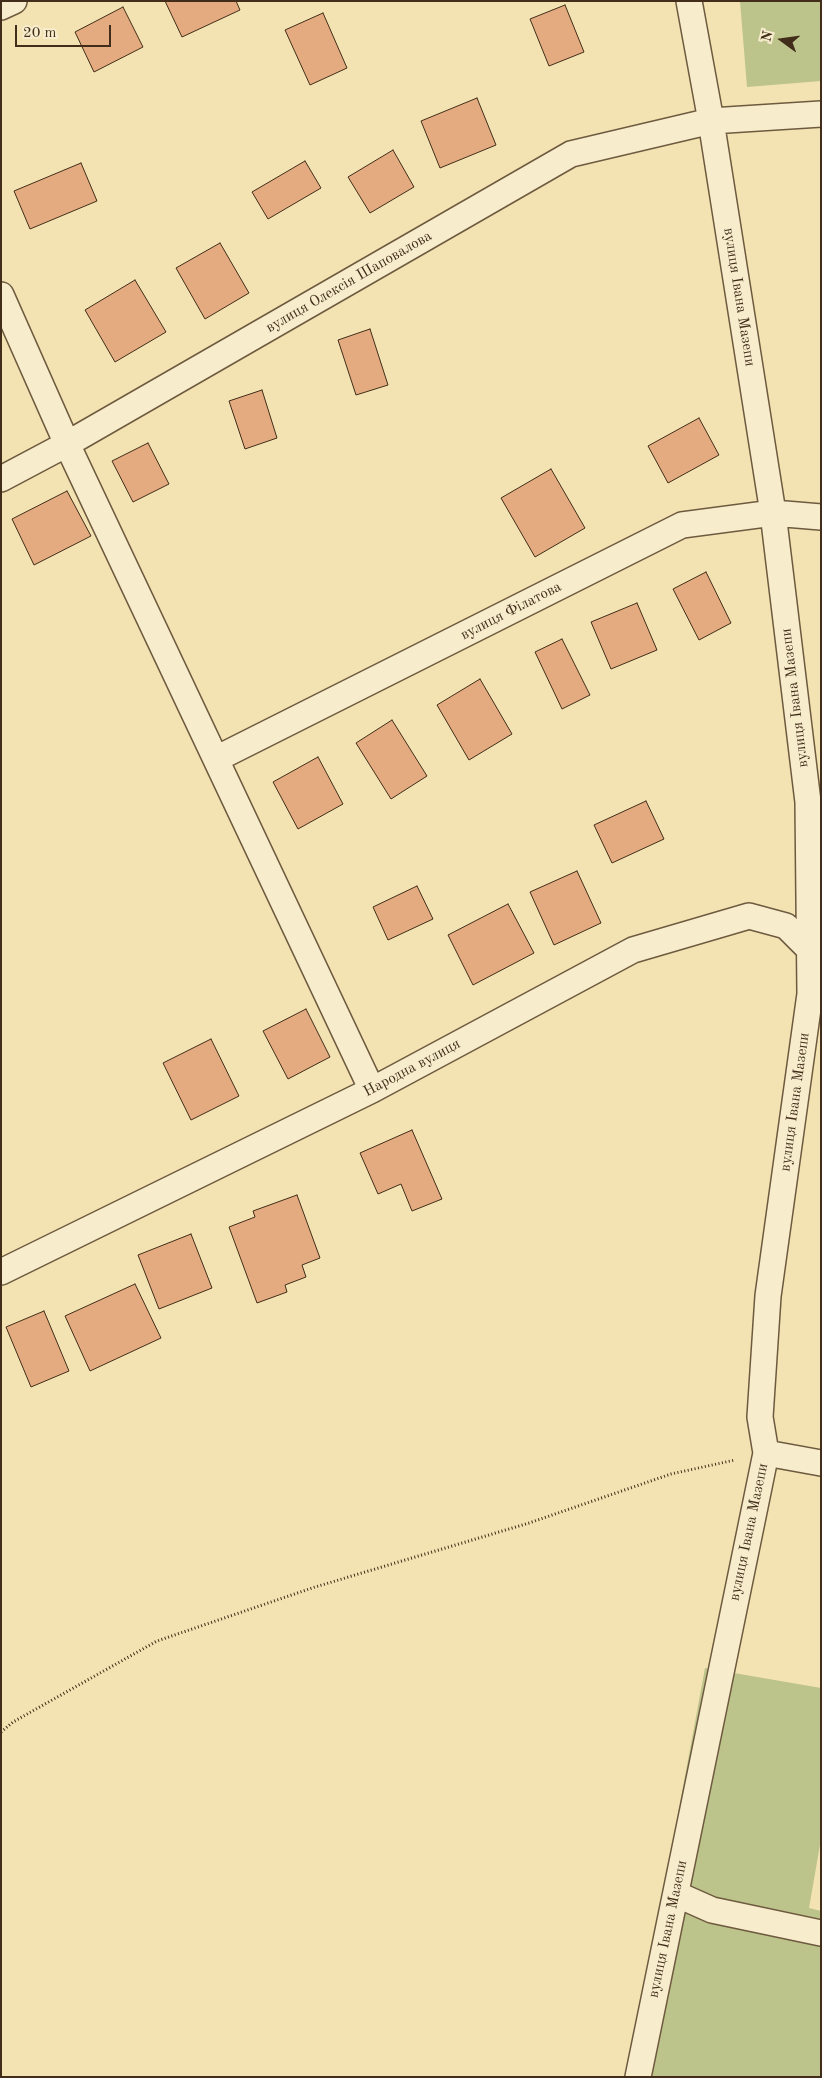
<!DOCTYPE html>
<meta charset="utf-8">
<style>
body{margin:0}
#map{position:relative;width:822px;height:2078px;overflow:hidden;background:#f3e3b2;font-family:"Old Standard TT",serif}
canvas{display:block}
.frame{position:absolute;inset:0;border:2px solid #412d19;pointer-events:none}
.north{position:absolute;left:757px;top:15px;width:50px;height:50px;-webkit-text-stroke:4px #f7edcd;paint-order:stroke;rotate:284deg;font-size:14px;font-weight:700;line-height:20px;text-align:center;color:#412d19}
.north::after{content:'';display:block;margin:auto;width:18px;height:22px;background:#412d19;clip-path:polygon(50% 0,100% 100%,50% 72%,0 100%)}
.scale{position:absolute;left:15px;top:25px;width:96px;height:22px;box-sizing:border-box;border:2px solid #412d19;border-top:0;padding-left:6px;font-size:15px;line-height:18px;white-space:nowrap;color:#412d19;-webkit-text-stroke:4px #f7edcd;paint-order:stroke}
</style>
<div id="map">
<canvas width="822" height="2078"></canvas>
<div class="frame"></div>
<div class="north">N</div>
<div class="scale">20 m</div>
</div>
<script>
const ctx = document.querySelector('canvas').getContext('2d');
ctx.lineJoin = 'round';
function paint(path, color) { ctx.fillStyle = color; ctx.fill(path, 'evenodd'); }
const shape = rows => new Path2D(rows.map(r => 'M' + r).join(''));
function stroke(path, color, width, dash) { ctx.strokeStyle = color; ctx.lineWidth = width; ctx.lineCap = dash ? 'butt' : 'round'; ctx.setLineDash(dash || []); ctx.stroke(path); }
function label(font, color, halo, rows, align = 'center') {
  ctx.font = font + ' "Old Standard TT",serif'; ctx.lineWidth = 4; ctx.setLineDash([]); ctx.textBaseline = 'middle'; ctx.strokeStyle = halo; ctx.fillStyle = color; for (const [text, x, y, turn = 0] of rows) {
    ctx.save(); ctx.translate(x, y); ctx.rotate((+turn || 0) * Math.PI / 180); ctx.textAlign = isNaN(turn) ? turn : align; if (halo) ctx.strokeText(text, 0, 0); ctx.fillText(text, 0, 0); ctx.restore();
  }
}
paint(shape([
 [740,1,821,1,821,81,747,87],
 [705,1668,821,1688,821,1839,809,1908,821,1911,821,2077,625,2077,659,1917]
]), '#bcc38b');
const building = shape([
 [165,1,236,1,240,10,182,37,165,1],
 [565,5,584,52,549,66,530,19,565,5],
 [123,7,143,47,94,72,75,32,123,7],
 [323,13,347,68,310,85,285,30,323,13],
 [477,98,496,145,440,168,421,121,477,98],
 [393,150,414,187,370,213,348,177,393,150],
 [305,161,321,188,268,219,252,192,305,161],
 [81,163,97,201,30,229,14,191,81,163],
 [220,243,249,293,205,319,176,268,220,243],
 [135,280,166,332,115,362,85,310,135,280],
 [370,329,388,385,356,395,338,340,370,329],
 [262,390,277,438,245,449,229,401,262,390],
 [699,418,719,455,668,483,648,446,699,418],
 [148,443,169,484,133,502,112,461,148,443],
 [551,469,585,528,535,557,501,498,551,469],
 [67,491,91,536,34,565,12,519,67,491],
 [706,572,731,623,699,640,673,589,706,572],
 [637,603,657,650,611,669,591,622,637,603],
 [562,639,590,695,562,709,535,652,562,639],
 [480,679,512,734,469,760,437,705,480,679],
 [392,720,427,776,391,799,356,743,392,720],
 [318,757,343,804,298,829,273,782,318,757],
 [646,801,664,839,612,863,594,825,646,801],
 [577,871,601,923,554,945,530,892,577,871],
 [417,886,433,919,388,940,373,907,417,886],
 [508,904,534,953,473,985,448,935,508,904],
 [306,1009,330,1057,288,1079,263,1031,306,1009],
 [211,1039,239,1096,191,1120,163,1063,211,1039],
 [412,1130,442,1199,412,1211,401,1184,378,1194,360,1153,412,1130],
 [297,1195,320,1258,302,1265,306,1277,285,1285,287,1292,257,1303,229,1227,255,1217,253,1211,297,1195],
 [191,1234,212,1288,159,1309,138,1255,191,1234],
 [135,1284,161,1338,90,1371,65,1316,135,1284],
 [44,1311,69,1371,31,1387,6,1327,44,1311]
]);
paint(building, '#e3ab7f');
stroke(building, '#412d19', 1);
const street = shape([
 [1,7,14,1],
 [1,295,67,444,372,1090],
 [1,479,67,444,571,154,711,121,821,114],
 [216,759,682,525,773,513,821,517],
 [1,1272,372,1090,633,950,749,916,786,926,817,957],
 [766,1453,821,1463],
 [676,1894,712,1910,821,1933],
 [638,2077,766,1453,760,1417,768,1296,810,994,808,802,773,513,711,121,689,1]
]);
stroke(street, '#6e5a3f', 28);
stroke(shape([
 [1,1732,13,1722,157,1641,315,1587,529,1523,671,1474,735,1460]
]), '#412d19', 3, [1, 2.5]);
stroke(street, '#f7edcd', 25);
label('15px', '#412d19', '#f7edcd', [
 ["вулиця Олексія Шаповалова",349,282,-30],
 ["вулиця Івана Мазепи",739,297,81],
 ["вулиця Філатова",511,611,-27],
 ["вулиця Івана Мазепи",795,698,-97],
 ["Народна вулиця",412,1068,-28],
 ["вулиця Івана Мазепи",795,1102,-82],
 ["вулиця Івана Мазепи",749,1532,-78],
 ["вулиця Івана Мазепи",668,1929,-78]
]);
</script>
